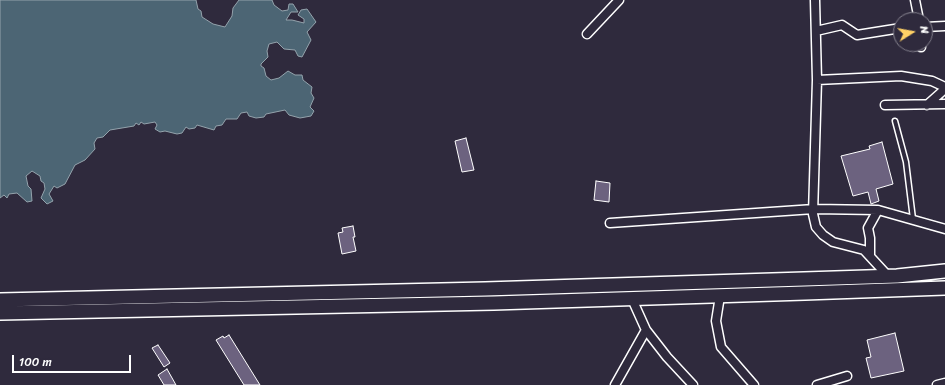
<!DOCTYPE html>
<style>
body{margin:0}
#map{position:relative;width:945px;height:385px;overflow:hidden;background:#2f2a3d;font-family:Sriracha,sans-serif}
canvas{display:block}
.north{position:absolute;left:893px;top:12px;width:40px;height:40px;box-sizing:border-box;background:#2f2a3d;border:1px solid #827f8b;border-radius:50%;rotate:79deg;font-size:11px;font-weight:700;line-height:16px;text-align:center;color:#fff}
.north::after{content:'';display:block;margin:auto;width:14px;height:18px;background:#ffd166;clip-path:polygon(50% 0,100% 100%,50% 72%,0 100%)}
.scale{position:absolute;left:12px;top:355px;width:119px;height:18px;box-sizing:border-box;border:2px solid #fff;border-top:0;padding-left:5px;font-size:12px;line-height:14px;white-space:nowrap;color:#fff;-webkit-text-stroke:3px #2f2a3d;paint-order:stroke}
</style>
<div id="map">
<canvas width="945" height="385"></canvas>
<div class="north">N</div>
<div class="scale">100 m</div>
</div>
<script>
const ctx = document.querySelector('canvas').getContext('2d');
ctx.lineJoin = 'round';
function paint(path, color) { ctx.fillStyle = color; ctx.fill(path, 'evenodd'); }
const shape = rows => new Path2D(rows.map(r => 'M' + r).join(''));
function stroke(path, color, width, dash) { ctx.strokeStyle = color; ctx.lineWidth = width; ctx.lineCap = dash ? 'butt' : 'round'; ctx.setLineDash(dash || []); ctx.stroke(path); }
const water = shape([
 [0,0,196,0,198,9,201,11,202,17,213,24,225,27,232,16,233,8,239,0,272,0,274,5,282,11,288,10,289,4,293,4,298,12,291,12,286,20,292,20,304,23,304,19,298,15,301,10,307,9,316,22,307,32,311,40,302,57,298,56,295,50,284,49,277,42,269,44,267,51,268,57,261,64,261,66,264,68,266,76,271,80,279,78,288,71,295,75,302,75,303,80,312,87,311,93,314,98,310,107,314,111,311,116,300,118,289,115,285,110,266,114,264,117,256,118,249,116,247,112,241,113,237,119,226,119,222,125,216,126,214,130,197,125,195,128,189,129,186,127,182,133,177,134,165,131,160,132,155,129,157,125,155,122,144,124,141,122,139,125,136,123,134,126,110,130,103,137,97,138,94,143,95,149,85,160,75,165,65,184,57,188,54,186,49,194,53,201,47,204,41,198,45,189,44,183,41,181,40,176,32,171,26,176,28,186,31,189,32,201,27,202,17,193,9,194,7,198,4,195,0,198,0,0]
]);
paint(water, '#4c6574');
stroke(water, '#94a3ac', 1);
const building = shape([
 [466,138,474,170,462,172,455,141,466,138],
 [882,142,893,184,876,189,879,201,871,204,868,192,853,196,841,156,870,149,869,146,882,142],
 [596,181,610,183,609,202,594,200,596,181],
 [353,226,355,237,353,237,356,251,342,254,338,233,343,232,342,228,353,226],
 [895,333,904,371,871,378,866,358,871,357,867,340,895,333],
 [229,335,260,385,244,385,216,340,223,336,224,338,229,335],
 [158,345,170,363,164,367,152,348,158,345],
 [167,369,176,385,164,385,158,375,167,369]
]);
paint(building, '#6c627f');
stroke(building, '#fff', 1);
const service = shape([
 [895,121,906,162,913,219]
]);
const minor = shape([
 [815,0,817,80,813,214,816,227,823,235,833,242,864,250,888,276],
 [915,0,919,20],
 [925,27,945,26],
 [816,31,842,25,857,35,901,28],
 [587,34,619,0],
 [921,44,921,47],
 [817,80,901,76,932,81,945,87],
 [885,105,945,104],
 [927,105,945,89],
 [610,223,814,209,878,210],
 [870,256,870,238,868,228,878,210,945,229],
 [720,296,716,321,721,347,754,385],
 [646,330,667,357,693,385],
 [615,385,646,330,632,299],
 [817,385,847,376],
 [937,385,945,383]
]);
const trunk = shape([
 [0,300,485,289,804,279,897,276,945,271],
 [0,313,494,303,805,293,945,288]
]);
stroke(service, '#fff', 7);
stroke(minor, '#fff', 11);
stroke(trunk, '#fff', 16);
stroke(service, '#2f2a3d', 4);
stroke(minor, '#2f2a3d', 8);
stroke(trunk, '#2f2a3d', 13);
</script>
